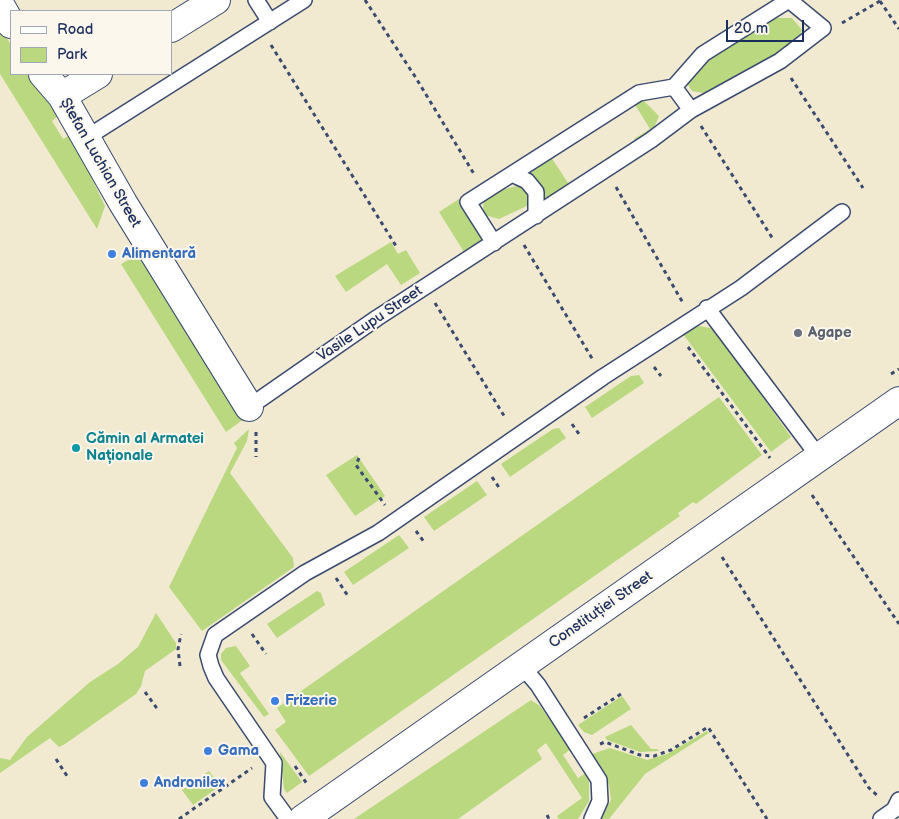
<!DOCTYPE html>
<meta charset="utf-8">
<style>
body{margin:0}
#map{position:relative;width:899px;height:819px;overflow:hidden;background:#f1ead1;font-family:"Balsamiq Sans",sans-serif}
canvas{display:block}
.legend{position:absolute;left:10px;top:10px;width:162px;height:65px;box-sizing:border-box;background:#fbf7ec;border:1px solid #a1a7b3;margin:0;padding:6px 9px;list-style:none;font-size:15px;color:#1b2f5e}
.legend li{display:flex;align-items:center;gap:10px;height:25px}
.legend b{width:25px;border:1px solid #a1a7b3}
.scale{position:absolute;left:726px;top:20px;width:78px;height:22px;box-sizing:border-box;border:2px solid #1b2f5e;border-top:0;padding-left:6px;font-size:15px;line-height:18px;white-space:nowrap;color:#1b2f5e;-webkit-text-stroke:4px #fbf7ec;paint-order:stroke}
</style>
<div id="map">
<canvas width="899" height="819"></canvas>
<ul class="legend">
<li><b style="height:6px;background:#fff"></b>Road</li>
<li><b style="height:14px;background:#b9d87f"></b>Park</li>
</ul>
<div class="scale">20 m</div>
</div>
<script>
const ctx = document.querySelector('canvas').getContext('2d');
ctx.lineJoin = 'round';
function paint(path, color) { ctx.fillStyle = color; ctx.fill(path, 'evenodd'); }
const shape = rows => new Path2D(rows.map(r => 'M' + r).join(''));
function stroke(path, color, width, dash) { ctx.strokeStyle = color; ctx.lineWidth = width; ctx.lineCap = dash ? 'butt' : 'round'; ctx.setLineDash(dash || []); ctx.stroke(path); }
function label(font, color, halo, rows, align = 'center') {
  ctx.font = font + ' "Balsamiq Sans",sans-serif'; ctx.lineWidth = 4; ctx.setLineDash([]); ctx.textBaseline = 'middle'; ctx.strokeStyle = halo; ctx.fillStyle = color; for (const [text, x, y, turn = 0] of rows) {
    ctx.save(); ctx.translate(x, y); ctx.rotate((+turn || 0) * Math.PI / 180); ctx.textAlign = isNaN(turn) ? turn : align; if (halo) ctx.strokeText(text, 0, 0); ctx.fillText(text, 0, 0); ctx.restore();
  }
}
paint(shape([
 [777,18,792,18,802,30,797,43,709,94,692,91,687,83,689,77,704,61,768,20],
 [0,27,11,45,11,74,29,74,36,82,58,116,52,121,63,139,68,136,77,148,105,206,97,229,0,74],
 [642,99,659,116,653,130,636,142,634,139,650,129,634,103],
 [551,157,570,186,546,201,542,190,527,172],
 [521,185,528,190,531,204,499,219,485,215,483,208,484,198,505,189],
 [459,199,483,239,464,252,439,212],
 [391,242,398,254,406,250,420,273,401,285,387,264,346,292,335,276],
 [137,255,159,286,244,419,226,432,121,264],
 [698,326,711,328,720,337,791,437,771,452,683,334],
 [639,375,644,383,592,418,585,407,631,376],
 [719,397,762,455,696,504,693,502,678,513,680,516,309,776,275,730,286,722,277,708],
 [559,428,566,438,510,477,501,464,553,429],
 [249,429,247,441,230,473,293,558,294,567,202,631,169,587,237,448,234,443],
 [357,455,385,496,355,516,326,475],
 [477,481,487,495,434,531,424,517],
 [399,535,409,548,353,585,344,572],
 [317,591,321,593,325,605,277,638,267,624],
 [156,613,176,643,176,649,145,671,141,686,136,694,65,744,59,747,50,738,0,773,0,758,10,760,27,737,90,682,118,664,138,647],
 [236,646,250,666,240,673,269,714,264,717,221,660,221,654,226,648],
 [622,696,631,709,592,735,584,732,578,725],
 [531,700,540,706,571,749,563,755,578,778,586,773,589,778,589,801,578,819,559,819,557,816,582,798,546,743,537,750,542,759,458,819,354,819],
 [631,725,651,749,657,749,659,751,640,752,607,740,605,737],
 [707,731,709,733,645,774,609,819,601,819,611,800,609,784,592,754,610,748,647,760,667,754],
 [280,752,302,782,287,793,284,789],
 [209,771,220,786,193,805,182,790]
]), '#b9d87f');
const lane = shape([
 [256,0,270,22],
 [674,87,691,110],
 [86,138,304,0],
 [512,174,527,181,536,192,536,216],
 [494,243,468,202,639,93,674,87,703,54,789,0],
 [707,308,819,457],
 [249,407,377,318,651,140,691,110,780,61,823,28,789,0],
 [522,666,538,685,599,780,600,801,592,819],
 [288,819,272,797,274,763,216,678,211,666,208,655,215,635,305,573,378,533,603,377,741,288,842,212],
 [881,819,894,810,899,800]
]);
const street = shape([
 [0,5,11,24],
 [171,28,216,0],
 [43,74,62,96,123,203,249,407],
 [62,96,98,74]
]);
const primary = shape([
 [303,819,899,401]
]);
stroke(lane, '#3b4b6f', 18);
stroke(street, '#3b4b6f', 30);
stroke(primary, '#3b4b6f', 30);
stroke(shape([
 [365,0,416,78,474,174],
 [880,1,899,29],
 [842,23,880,1],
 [271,45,396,246],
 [791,78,863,188],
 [701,126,773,239],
 [616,187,683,303],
 [524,245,593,360],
 [435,303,506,419],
 [688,347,770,458],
 [654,367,661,376],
 [891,374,899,369],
 [572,424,579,434],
 [256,432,256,457],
 [359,458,356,465,385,505],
 [492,477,500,489],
 [812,495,899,624],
 [416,531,424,542],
 [722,557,869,788,878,796],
 [336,578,348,596],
 [252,634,266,654],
 [180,666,178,649,181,634],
 [145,692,158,710],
 [584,718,621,694],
 [600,744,605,742,640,755,654,756,671,750,708,727,767,819],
 [56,759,67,776],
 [295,766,307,784],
 [547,815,549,819],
 [179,819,252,768]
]), '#3b4b6f', 3, [4, 4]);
stroke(lane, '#fff', 15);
stroke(street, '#fff', 28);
stroke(primary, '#fff', 28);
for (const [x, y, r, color] of [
 [112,254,5,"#3f7fe0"],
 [798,333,5,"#6b7280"],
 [76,448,5,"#0f9aa8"],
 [275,701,5,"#3f7fe0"],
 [208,751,5,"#3f7fe0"],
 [144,783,5,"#3f7fe0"]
]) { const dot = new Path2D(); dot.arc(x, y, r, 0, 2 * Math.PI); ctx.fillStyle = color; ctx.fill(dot); stroke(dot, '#fbf7ec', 2); }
label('15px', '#1b2f5e', '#fbf7ec', [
 ["Ștefan Luchian Street",100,163,60],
 ["Vasile Lupu Street",370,324,-34],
 ["Constituției Street",601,610,-35]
]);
label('bold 15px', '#366cbe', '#fbf7ec', [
 ["Alimentară",122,254],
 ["Frizerie",285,701],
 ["Gama",218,751],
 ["Andronilex",154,783]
], 'left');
label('bold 15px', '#5b616d', '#fbf7ec', [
 ["Agape",808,333]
], 'left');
label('bold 15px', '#0d838f', '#fbf7ec', [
 ["Cămin al Armatei",86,439],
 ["Naționale",86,456]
], 'left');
</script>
